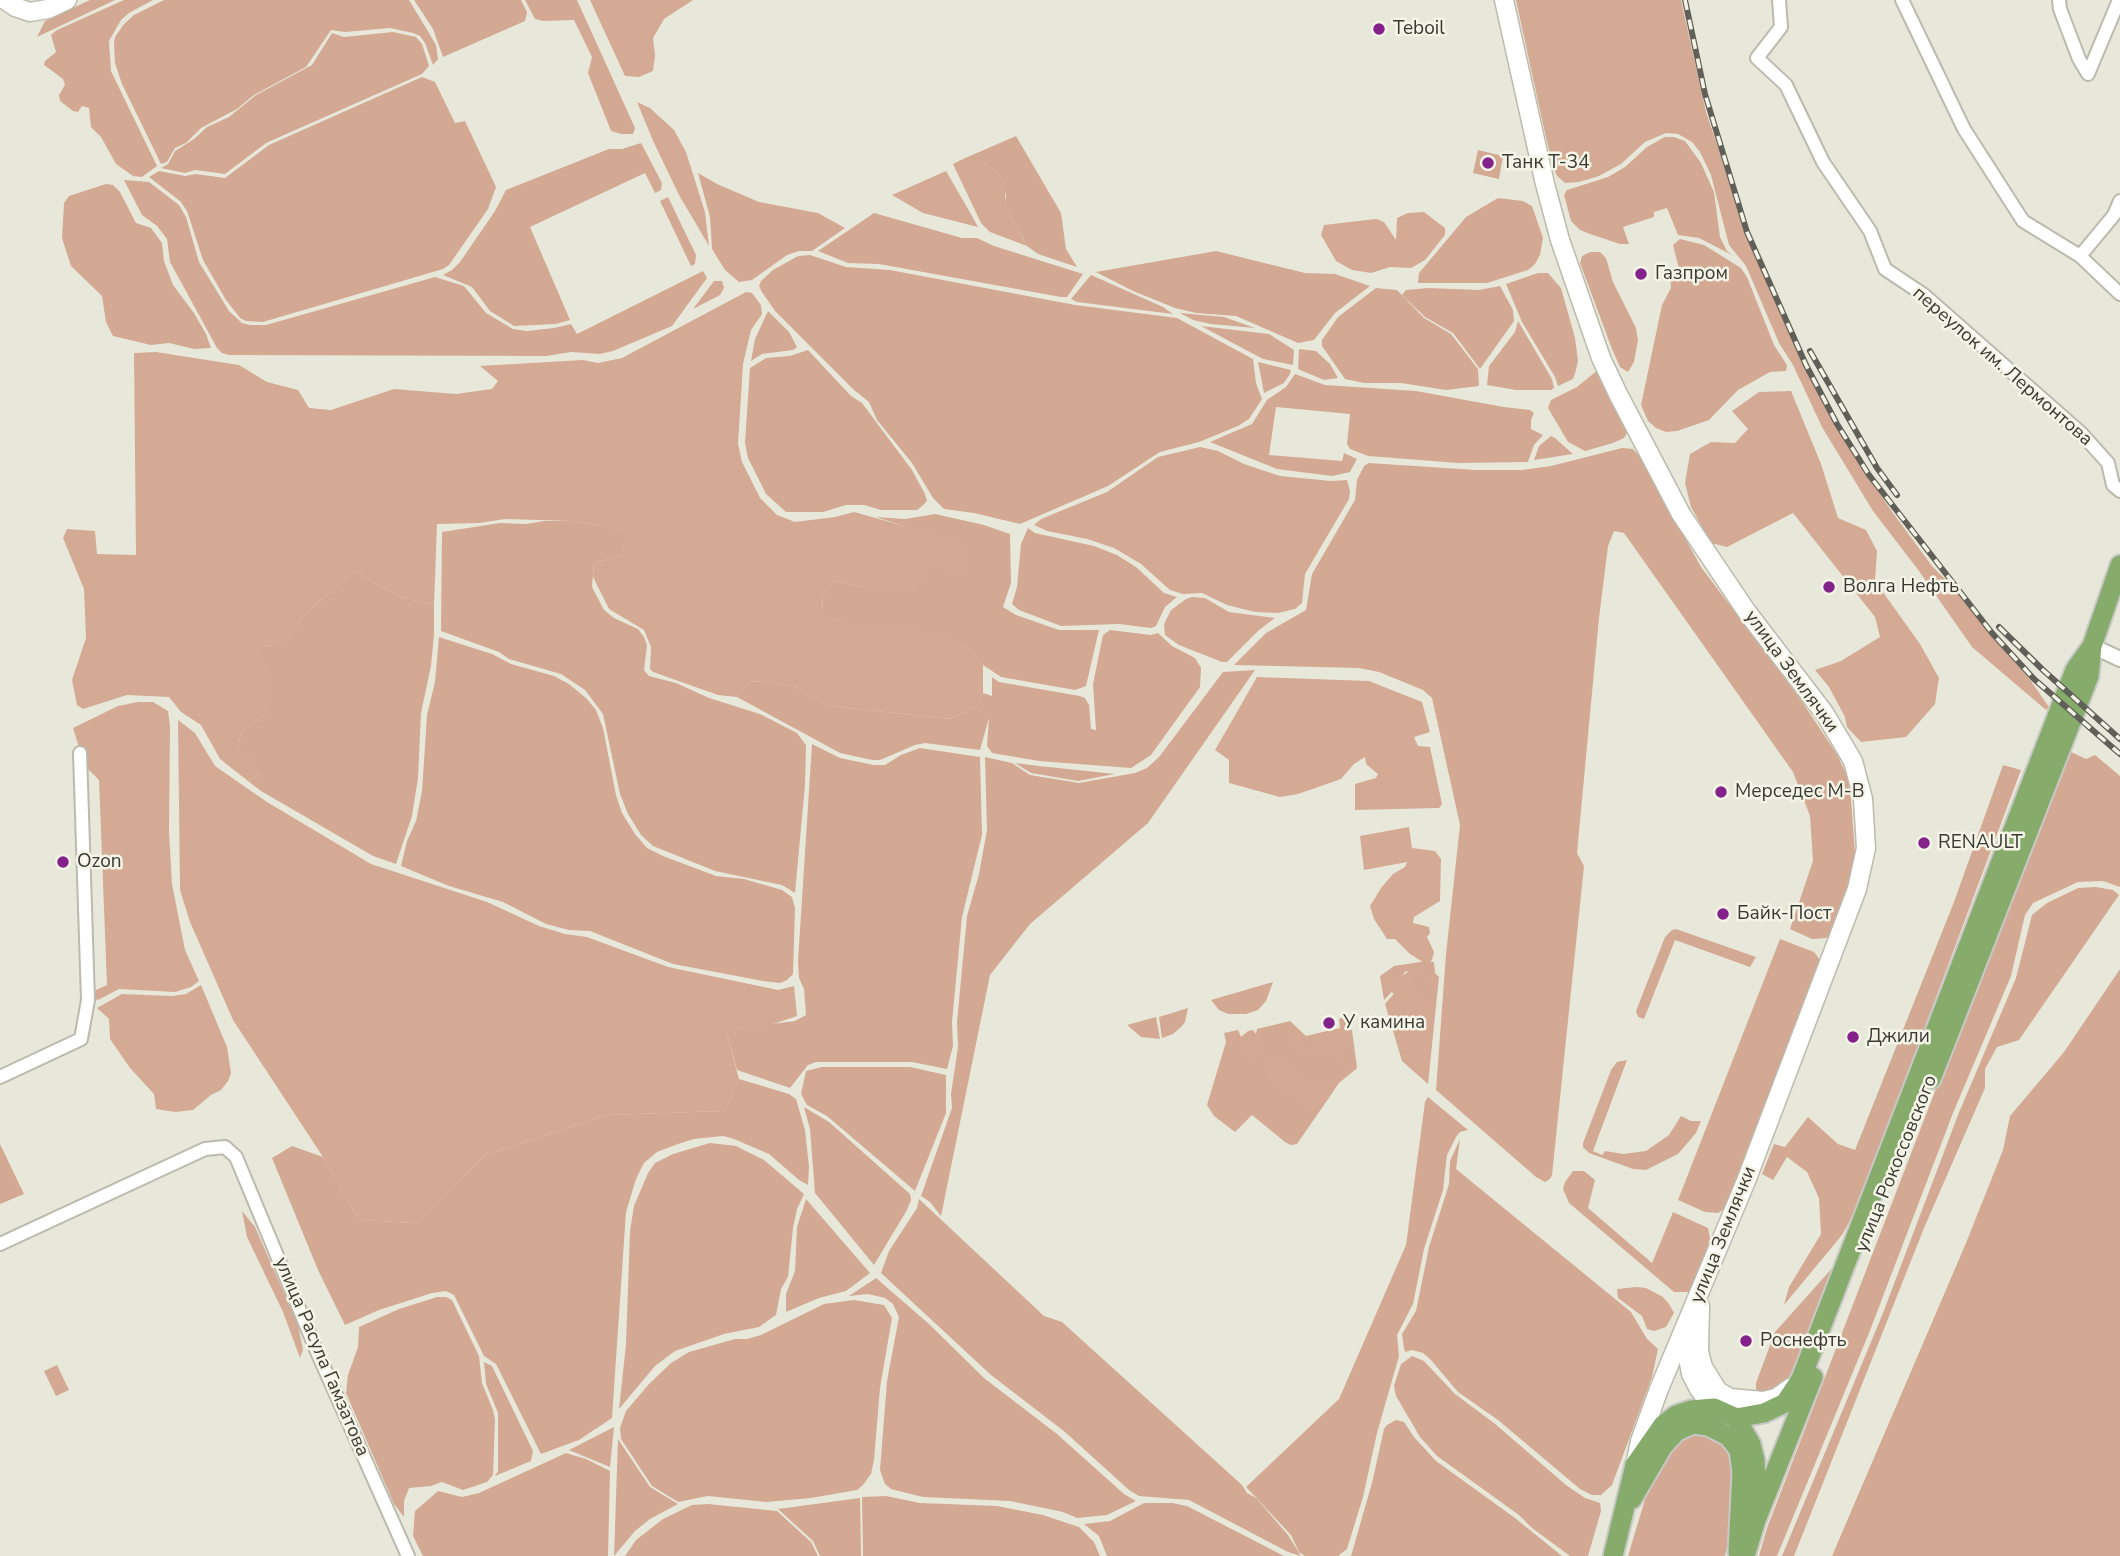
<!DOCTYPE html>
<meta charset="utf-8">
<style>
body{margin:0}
canvas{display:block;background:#e8e8da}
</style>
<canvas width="2120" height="1556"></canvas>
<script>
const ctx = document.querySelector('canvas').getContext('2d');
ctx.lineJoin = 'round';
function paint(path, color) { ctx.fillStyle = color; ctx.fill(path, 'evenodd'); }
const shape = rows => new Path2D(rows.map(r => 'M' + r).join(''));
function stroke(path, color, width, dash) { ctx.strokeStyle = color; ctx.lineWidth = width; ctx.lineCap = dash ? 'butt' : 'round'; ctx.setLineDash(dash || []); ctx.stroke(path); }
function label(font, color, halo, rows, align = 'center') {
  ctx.font = font + ' "Nunito Sans",sans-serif'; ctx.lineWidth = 5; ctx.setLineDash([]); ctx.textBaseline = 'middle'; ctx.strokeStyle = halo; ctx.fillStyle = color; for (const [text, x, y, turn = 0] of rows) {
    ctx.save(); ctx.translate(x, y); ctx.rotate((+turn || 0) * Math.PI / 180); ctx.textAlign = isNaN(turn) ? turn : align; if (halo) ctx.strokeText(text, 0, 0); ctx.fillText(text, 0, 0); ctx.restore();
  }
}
paint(shape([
 [90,0,115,0,37,37,45,21],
 [124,0,153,0,129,13,121,20,109,41,111,71,157,166,142,177,133,176,116,164,101,137,91,127,89,108,82,106,78,112,73,111,60,101,59,95,65,85,63,79,44,65,45,61,56,52,51,35,57,30],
 [164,0,409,0,429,33,436,45,438,59,433,65,425,43,420,36,413,33,390,28,345,32,331,30,306,67,254,95,237,109,201,128,186,143,175,148,167,162,161,164,122,84,115,63,114,44,115,37,124,24,134,15],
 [414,0,521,0,527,12,525,21,443,57,433,29],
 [525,0,577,0,635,128,633,134,621,134,611,131,588,73,592,57,574,20,543,21,535,19],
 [393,32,416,37,422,44,429,66,422,74,266,143,225,174,195,170,185,173,161,168,168,164,175,151,194,139,207,127,229,117,256,95,312,65,332,33,344,37],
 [422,77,435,82,455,123,465,121,496,187,488,209,449,265,443,269,263,322,246,321,240,318,226,300,203,260,187,211,180,201,149,177,159,171,185,176,196,174,225,178,269,145],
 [1016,136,1061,213,1066,249,1077,267,1038,254,1027,246,1008,212,1005,202,1006,195,1000,176,984,162,970,169,963,159],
 [1665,137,1674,137,1685,141,1701,163,1714,192,1720,237,1727,251,1732,255,1699,238,1678,235,1667,208,1654,212,1654,217,1623,227,1629,244,1620,244,1590,234,1580,230,1571,221,1564,195,1567,190,1608,177,1625,167,1647,147],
 [641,143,662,183,661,190,655,193,645,173,530,227,570,320,556,324,514,326,490,311,472,287,443,275,452,270,460,262,495,211,506,190,609,149,622,149],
 [1478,150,1503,156,1499,179,1473,173],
 [698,173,717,184,759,202,818,213,845,228,812,251,799,251,787,255,752,280,739,282,725,270,712,249,710,217],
 [124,180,149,182,179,205,186,217,199,262,229,311,242,323,250,325,266,325,435,277,464,286,486,313,513,329,527,331,554,328,571,324,577,334,703,271,707,278,672,326,613,351,600,354,571,352,546,356,229,355,222,353,217,348,170,262,167,239,157,226,142,215],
 [106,184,113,185,120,192,136,223,151,228,162,243,164,261,173,285,194,313,206,334,211,348,194,349,169,343,151,345,113,336,106,322,102,296,71,266,62,238,64,203,69,196],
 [668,197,696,255,695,264,691,266,660,201],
 [1498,198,1523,201,1532,206,1543,238,1540,255,1535,264,1528,270,1487,283,1418,283,1419,273,1466,217],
 [874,213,962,238,977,238,994,246,1083,274,1067,297,1061,297,879,264,848,263,818,251],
 [1680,239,1704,245,1741,268,1747,277,1774,345,1787,365,1786,371,1770,372,1738,390,1709,420,1677,431,1666,432,1656,428,1648,421,1641,405,1662,305,1671,288,1670,273,1679,269,1673,245],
 [1216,251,1305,273,1335,274,1370,286,1335,313,1314,340,1298,343,1236,316,1196,313,1175,308,1133,291,1096,272],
 [1590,252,1600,252,1606,258,1613,282,1636,328,1638,340,1634,362,1628,372,1620,367,1612,349,1580,263,1582,256],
 [810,255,846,267,890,270,1075,305,1177,318,1253,359,1256,383,1262,399,1249,419,1238,426,1199,442,1160,452,1108,486,1020,524,974,513,944,509,933,498,912,463,877,420,869,402,854,390,775,311,762,292,759,286,761,281,773,270,798,256],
 [1538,273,1548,273,1561,288,1575,338,1578,361,1576,370,1573,379,1558,386,1555,377,1522,322,1506,284],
 [1091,275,1163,307,1173,314,1077,302,1071,299],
 [714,281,722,281,724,288,720,295,693,309],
 [1500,286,1513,310,1514,321,1480,369,1453,333,1425,317,1402,295,1406,290,1428,288,1479,290],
 [1376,288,1397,290,1424,318,1451,334,1478,369,1479,386,1446,390,1401,383,1364,383,1345,379,1322,346,1322,340,1338,317],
 [768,311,789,332,797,347,793,350,762,354,751,361,755,339],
 [1180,313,1224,317,1255,328,1211,324,1193,320],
 [1518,321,1552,379,1554,388,1551,390,1516,390,1487,385,1489,366,1515,332],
 [1201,326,1269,334,1294,350,1293,365,1263,359],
 [1299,349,1316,351,1330,364,1338,378,1324,380,1298,369],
 [808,350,851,396,862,403,912,470,925,494,927,501,921,507,917,510,881,510,864,505,846,505,823,512,786,512,766,494,748,458,745,443,750,368,766,358,790,356],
 [1258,362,1291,370,1290,374,1284,383,1264,393],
 [1599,369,1627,433,1624,438,1613,443,1585,451,1568,442,1548,408,1551,400,1577,387],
 [1295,374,1325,385,1416,391,1504,407,1530,410,1534,413,1531,420,1531,429,1543,435,1534,445,1528,462,1458,463,1368,456,1350,449,1347,444,1350,414,1276,407,1269,455,1342,461,1344,453,1357,459,1350,472,1332,476,1277,469,1210,442,1252,424,1267,400,1286,387],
 [1551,436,1555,438,1573,454,1534,460,1539,446],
 [1622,448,1633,449,1641,458,1701,567,1801,700,1838,756,1847,776,1851,799,1855,852,1854,866,1831,935,1826,938,1812,939,1790,929,1813,861,1810,816,1793,772,1624,533,1614,531,1608,546,1599,618,1577,853,1584,866,1552,1175,1550,1179,1545,1182,1536,1177,1436,1090,1446,954,1460,825,1432,698,1423,690,1379,672,1359,668,1234,665,1266,633,1306,610,1312,574,1355,500,1357,480,1364,466,1369,463,1476,470,1522,470,1551,466],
 [935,514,984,525,1010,534,1011,583,1003,607,1016,615,1059,630,1099,630,1086,686,1075,690,1001,677,983,665,965,645,837,621,822,616,823,596,835,581,864,588,920,531,876,517,905,519],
 [544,521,572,521,625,530,623,555,594,563,592,587,604,610,614,618,638,629,644,637,647,645,644,670,649,676,676,683,709,698,760,714,797,733,806,745,805,785,795,893,782,885,715,871,653,846,641,835,628,814,620,794,603,714,585,690,561,674,509,659,499,652,441,631,442,532,500,523,526,524],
 [1028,528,1035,533,1094,546,1117,555,1136,567,1164,593,1177,597,1165,607,1156,626,1151,628,1119,624,1061,626,1019,610,1012,604,1017,587,1021,544],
 [354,571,400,597,434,605,434,634,431,666,421,713,418,778,412,816,396,864,373,856,261,791,248,781,261,774,238,749,241,732,266,714,257,655,260,646,273,645,290,636,301,618],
 [1110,630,1151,635,1158,633,1172,646,1195,658,1201,668,1200,687,1151,755,1131,768,1039,761,992,753,987,746,989,718,980,750,925,743,915,745,880,760,872,760,840,753,737,697,749,682,767,681,798,688,829,706,950,719,976,707,983,693,992,696,992,677,999,682,1080,696,1085,698,1089,705,1091,729,1096,730,1093,684,1103,635],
 [439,637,492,654,511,664,554,676,569,684,586,698,596,710,603,728,616,795,622,813,635,834,647,848,663,856,716,876,744,879,782,890,792,897,795,908,793,974,787,980,780,983,763,981,673,964,590,931,569,930,546,924,503,902,449,886,401,866,407,841,416,821,422,791,427,715,435,682],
 [1255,670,1148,823,1030,924,990,975,941,1216,930,1202,921,1196,952,1108,951,1094,958,1047,957,1022,967,916,979,874,987,830,985,757,1012,763,1030,775,1079,783,1135,773,1147,768,1159,757,1223,672],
 [812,744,840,758,874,765,885,765,901,755,920,748,980,757,982,835,962,917,952,1022,953,1046,947,1069,912,1062,816,1062,808,1065,790,1088,737,1070,726,1030,795,1021,806,1015,804,989,799,978,798,961],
 [2071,752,2086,759,2095,755,2120,776,2120,887,2103,881,2078,882,2033,903,2025,915,2011,976,1953,1113,1869,1333,1777,1556,1759,1556,1767,1528,2007,904],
 [1015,763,1039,766,1115,774,1078,781,1031,773],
 [2003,765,2021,770,1858,1206,1842,1235,1784,1305,1789,1287,1821,1234,1819,1198,1807,1172,1787,1157,1773,1180,1762,1174,1774,1144,1785,1147,1808,1117,1838,1144,1855,1150,1954,902],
 [2096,887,2113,890,2119,895,2019,1040,1997,1047,1985,1069,1985,1088,1924,1228,1794,1556,1782,1556,1883,1313,1958,1115,2016,978,2032,915,2047,903,2078,888],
 [1676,929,1756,957,1750,967,1675,940,1644,1019,1638,1017,1636,1011,1665,937,1672,930],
 [1780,939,1814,952,1820,960,1820,966,1727,1207,1718,1213,1705,1212,1678,1200],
 [1427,961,1434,962,1435,973,1439,977,1428,1084,1402,1061,1385,1004,1411,974,1406,971,1402,976,1404,979,1384,1000,1380,976,1394,966],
 [2120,969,2120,1556,1832,1556,1966,1243,2003,1150,2010,1116,2064,1052],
 [1273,982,1266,1001,1258,1010,1246,1014,1228,1014,1219,1010,1211,1000],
 [1188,1008,1185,1022,1181,1027,1173,1034,1162,1038,1159,1017],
 [1346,1016,1350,1030,1352,1030,1357,1068,1339,1083,1297,1144,1291,1145,1285,1142,1252,1115,1235,1132,1214,1116,1207,1105,1226,1042,1224,1033,1238,1030,1241,1037,1248,1031,1253,1030,1256,1034,1257,1029,1290,1021,1306,1036,1340,1028,1339,1019],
 [1156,1017,1160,1039,1141,1037,1127,1025],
 [1627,1060,1593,1151,1602,1155,1605,1151,1623,1154,1646,1151,1669,1135,1681,1116,1691,1121,1701,1121,1696,1133,1678,1154,1646,1170,1633,1169,1589,1153,1583,1147,1583,1143,1611,1070,1617,1062],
 [822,1067,910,1067,946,1075,946,1113,915,1191,827,1116,807,1105,801,1094,806,1071],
 [739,1079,789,1094,796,1099,805,1130,809,1167,808,1185,799,1180,769,1154,734,1139,723,1136,694,1139,678,1144,657,1152,644,1163,636,1179,626,1212,612,1418,579,1440,541,1454,496,1364,484,1356,454,1295,446,1291,432,1293,379,1310,345,1325,318,1270,272,1158,292,1146,323,1157,359,1220,416,1223,484,1156,607,1115,724,1111],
 [1428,1097,1468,1130,1460,1132,1456,1137,1447,1155,1443,1190,1424,1249,1413,1304,1397,1335,1399,1356,1377,1433,1363,1497,1347,1549,1338,1556,1305,1556,1299,1552,1291,1535,1246,1487,1339,1399,1406,1245,1425,1102],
 [804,1107,829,1122,910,1194,911,1200,907,1210,874,1265,815,1193,810,1129],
 [1460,1139,1456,1169,1631,1312,1647,1339,1658,1349,1652,1377,1612,1485,1601,1495,1592,1495,1580,1489,1498,1420,1458,1392,1431,1360,1423,1353,1412,1350,1405,1352,1404,1348,1402,1334,1416,1311,1429,1247,1449,1184,1450,1161],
 [710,1143,736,1146,764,1160,804,1194,797,1209,793,1228,788,1277,781,1289,776,1315,759,1327,724,1334,675,1351,655,1366,619,1409,626,1345,630,1231,634,1206,648,1173,655,1163,673,1154],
 [0,1144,24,1194,0,1204],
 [1573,1171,1584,1171,1595,1180,1588,1208,1652,1263,1673,1212,1708,1228,1710,1239,1693,1288,1688,1292,1674,1292,1569,1203,1563,1189,1565,1182],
 [806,1199,870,1273,846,1291,819,1298,786,1312,786,1294,795,1271,797,1227],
 [919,1199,1044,1316,1062,1322,1242,1485,1247,1493,1256,1498,1288,1535,1301,1556,1288,1552,1189,1500,1139,1496,1129,1490,1065,1432,991,1375,881,1273,889,1251,917,1208],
 [1843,1256,1788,1380,1774,1394,1756,1393,1756,1383,1775,1332],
 [876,1278,929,1324,984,1378,1057,1434,1124,1494,1136,1501,1107,1515,1077,1518,1063,1512,1010,1501,923,1497,891,1489,885,1484,880,1470,887,1381,899,1317,893,1304,885,1298,868,1294,849,1296],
 [437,1297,446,1297,452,1300,479,1356,482,1383,493,1410,495,1420,493,1475,487,1482,463,1490,442,1482,431,1486,409,1488,404,1501,404,1517,394,1504,346,1393,348,1375,358,1347,359,1327,399,1309],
 [854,1300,884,1305,892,1318,880,1388,874,1460,871,1474,863,1485,857,1490,811,1498,766,1502,708,1496,678,1502,652,1486,621,1439,620,1428,626,1411,649,1384,671,1363,689,1352,735,1339,747,1339,761,1335,824,1304],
 [1412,1356,1424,1361,1455,1394,1494,1423,1566,1485,1585,1498,1600,1503,1601,1511,1588,1556,1570,1556,1532,1528,1519,1515,1437,1456,1420,1437,1396,1396,1394,1386,1401,1364],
 [484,1362,492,1366,533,1451,531,1461,495,1476,498,1471,498,1413,486,1384],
 [57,1365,69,1390,56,1396,44,1371],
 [1396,1420,1404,1422,1414,1437,1436,1461,1515,1518,1562,1556,1351,1556,1372,1483,1384,1429,1387,1425],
 [614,1427,610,1467,569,1450],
 [1697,1431,1720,1439,1734,1456,1734,1514,1725,1556,1628,1556,1649,1486,1667,1453,1680,1438],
 [618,1439,650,1487,678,1504,650,1519,635,1531,614,1556],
 [566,1453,586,1459,610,1471,608,1556,423,1556,413,1536,415,1511,438,1491,462,1497,479,1493],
 [886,1496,920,1503,997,1506,1043,1515,1079,1527,1094,1542,1100,1556,863,1556,862,1497],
 [860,1498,861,1556,820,1556,813,1541,778,1509],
 [1144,1503,1172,1503,1187,1506,1284,1556,1107,1556,1099,1536,1084,1524,1110,1521],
 [708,1504,777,1511,811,1542,818,1556,625,1556,636,1540,663,1519,692,1505]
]), '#d3a993');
paint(shape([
 [590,0,693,0,664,19,653,38,655,55,653,71,639,77,625,76],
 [1516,0,1681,0,1706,112,1748,236,1796,349,1828,413,1856,459,1893,513,1932,566,1954,588,2002,648,2028,677,2049,707,2046,710,1972,647,1919,571,1873,511,1822,427,1793,365,1779,343,1746,266,1729,245,1711,175,1700,152,1692,142,1678,134,1666,133,1645,142,1621,164,1599,176,1579,182,1565,183,1557,176,1553,167,1543,124],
 [637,102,650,108,674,130,686,152,705,212,709,246,679,195,654,143],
 [963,159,970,168,984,162,1000,176,1005,187,1005,202,1008,212,1027,246,990,232,981,223,953,164],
 [946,171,972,216,978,227,923,213,892,195],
 [1424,212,1445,228,1445,235,1425,260,1411,268,1390,267,1371,273,1352,270,1336,261,1321,235,1324,225,1376,219,1384,222,1396,240,1397,218,1408,213],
 [746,292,752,293,761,305,762,314,751,330,743,364,738,444,742,462,760,498,777,515,795,522,835,517,854,512,966,543,968,572,931,569,915,592,864,588,835,581,823,596,822,616,837,621,930,631,965,645,983,665,983,693,976,707,950,719,829,706,798,688,767,681,749,682,737,697,718,695,653,672,650,669,651,647,644,630,609,609,593,577,594,563,623,555,624,530,572,521,505,519,479,523,437,524,434,605,400,597,354,571,301,618,290,636,273,645,260,646,257,655,267,663,273,677,274,700,266,714,241,732,238,749,253,758,261,774,248,781,220,759,201,725,181,712,169,697,127,695,83,709,77,705,72,680,86,638,84,589,63,538,67,529,95,531,97,554,136,555,134,353,156,352,239,365,267,382,298,390,309,408,331,410,394,389,456,394,492,389,498,381,480,366,583,360,598,363,622,358],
 [1791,391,1821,464,1838,518,1866,530,1877,551,1875,581,1920,644,1939,678,1935,704,1906,737,1861,742,1847,727,1845,717,1829,687,1815,670,1841,661,1880,637,1875,617,1793,513,1727,547,1711,543,1691,507,1685,483,1690,454,1711,442,1735,443,1748,429,1732,411,1759,392],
 [1200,447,1218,451,1244,464,1280,476,1331,481,1347,480,1350,491,1349,499,1305,574,1302,603,1295,609,1278,613,1255,612,1227,605,1202,593,1183,594,1170,590,1141,564,1114,548,1087,539,1047,531,1034,525,1041,519,1107,492,1158,457],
 [1192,597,1205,598,1229,612,1275,618,1259,630,1227,662,1222,662,1179,645,1165,635,1164,624,1171,610,1186,599],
 [1257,677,1369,681,1422,702,1430,732,1414,737,1418,746,1430,747,1442,804,1439,808,1355,810,1355,784,1376,778,1378,774,1366,764,1365,757,1354,764,1341,779,1298,794,1280,797,1229,783,1229,760,1215,750],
 [138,702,153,702,168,711,170,726,169,831,172,884,185,950,199,981,191,987,175,992,119,989,98,1000,95,999,94,995,96,990,107,985,99,780,85,766,73,728,118,706],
 [178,720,195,733,215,766,267,802,371,864,487,902,539,926,565,934,587,937,668,967,778,990,794,986,797,1016,767,1026,726,1030,739,1079,724,1111,607,1115,484,1156,416,1223,359,1220,323,1157,233,1020,190,922,180,890],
 [1409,827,1412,848,1435,851,1441,859,1440,901,1414,917,1413,923,1429,927,1430,933,1427,937,1434,952,1432,960,1426,964,1410,954,1395,939,1387,939,1374,919,1370,906,1381,888,1393,874,1405,867,1407,862,1364,870,1360,836],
 [1416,967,1432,977,1426,981,1417,976,1412,982,1424,993,1431,1025,1427,1074,1419,1073,1401,1052,1400,1038,1406,1035,1406,1029,1392,1017,1389,1005,1395,995,1383,983,1387,971,1397,979],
 [201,985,227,1047,231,1073,228,1081,221,1090,211,1095,193,1110,175,1112,156,1109,154,1094,130,1068,110,1039,109,1019,97,1008,122,994,172,996,186,994],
 [1297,1030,1302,1048,1314,1046,1314,1038,1317,1035,1343,1030,1352,1040,1350,1048,1342,1054,1347,1066,1355,1066,1356,1069,1338,1083,1328,1099,1312,1111,1303,1107,1291,1095,1269,1082,1262,1066,1274,1054,1320,1088,1347,1071,1327,1050,1307,1053,1291,1050,1289,1038],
 [1257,1039,1269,1048,1252,1065,1237,1050,1242,1044],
 [242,1211,255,1227,298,1325,303,1350,300,1358,283,1312,247,1237],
 [1637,1287,1646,1288,1663,1297,1669,1304,1674,1313,1666,1327,1654,1331,1647,1329,1642,1316,1618,1298,1617,1289]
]), '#d4aa94');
const minor = shape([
 [1779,0,1781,27,1757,58,1786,85,1823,162,1870,231,1885,269,1924,295,2081,433,2108,463,2113,485,2120,491],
 [1902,0,1964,129,2023,221,2080,256,2120,294],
 [2059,0,2060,9,2079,59,2088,74,2119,0],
 [2080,256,2114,215,2120,201],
 [0,1077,81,1039,88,1000,80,753],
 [0,1244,205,1149,225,1147,236,1157,318,1354,408,1556]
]);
const tertiary = shape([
 [2092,646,2120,659]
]);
const secondary = shape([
 [5,0,15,7,30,12,48,9,67,0],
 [1504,0,1545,184,1560,240,1601,358,1618,394,1681,514,1747,612,1825,714,1853,761,1863,799,1866,848,1857,889,1746,1181,1659,1389,1640,1441,1636,1461],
 [1700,1306,1699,1352,1703,1367,1718,1391,1730,1398,1763,1401,1776,1398,1790,1388],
 [1684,1335,1691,1374,1699,1389,1714,1408]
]);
const trunk = shape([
 [1931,1079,2089,676,2092,646,2120,565],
 [1736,1418,1751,1444,1755,1460,1757,1507],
 [1632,1499,1663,1446,1677,1431,1693,1424,1708,1426,1728,1436,1739,1450,1742,1472,1738,1552],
 [1613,1556,1635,1465,1663,1425,1676,1415,1691,1410,1714,1408,1736,1418,1764,1413,1785,1403,1801,1379,2075,670,2092,646],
 [1745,1556,1756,1520,1813,1377]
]);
stroke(minor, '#bbbaad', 16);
stroke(tertiary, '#bbbaad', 18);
stroke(secondary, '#bbbaad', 21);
stroke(trunk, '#c8c8c6', 23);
stroke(minor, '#fff', 12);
stroke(tertiary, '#fff', 14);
stroke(secondary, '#fff', 18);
stroke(trunk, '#86ab6b', 19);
const rail = shape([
 [1685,0,1705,94,1747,232,1806,365,1837,424,1869,475,1992,633,2034,679,2120,754],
 [1810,351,1877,468,1897,495],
 [1999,627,2043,670,2120,739]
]);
stroke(rail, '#606059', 6);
stroke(rail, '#f5f5e7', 3.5, [10]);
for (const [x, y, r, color] of [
 [1379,29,7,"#84228c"],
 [1488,163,7,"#84228c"],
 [1641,274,7,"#84228c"],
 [1829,587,7,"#84228c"],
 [1721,792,7,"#84228c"],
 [1924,843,7,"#84228c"],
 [63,862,7,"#84228c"],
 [1723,914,7,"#84228c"],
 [1329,1023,7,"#84228c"],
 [1853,1037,7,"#84228c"],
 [1746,1341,7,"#84228c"]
]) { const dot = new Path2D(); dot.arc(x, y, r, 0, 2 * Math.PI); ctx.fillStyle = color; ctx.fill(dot); stroke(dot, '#f5f5e7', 2.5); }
label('19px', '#3a3a35', '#f5f5e7', [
 ["Teboil",1393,29],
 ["Танк Т-34",1502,163],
 ["Газпром",1655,274],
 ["Волга Нефть",1843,587],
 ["Мерседес M-B",1735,792],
 ["RENAULT",1938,843],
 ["Ozon",77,862],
 ["Байк-Пост",1737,914],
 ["У камина",1343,1023],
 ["Джили",1867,1037],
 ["Роснефть",1760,1341]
], 'left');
label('19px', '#3a3a35', '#f5f5e7', [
 ["переулок им. Лермонтова",2002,367,41],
 ["улица Землячки",1791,672,54],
 ["улица Рокоссовского",1897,1164,-68],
 ["улица Землячки",1724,1235,-68],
 ["улица Расула Гамзатова",321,1357,67]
]);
</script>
